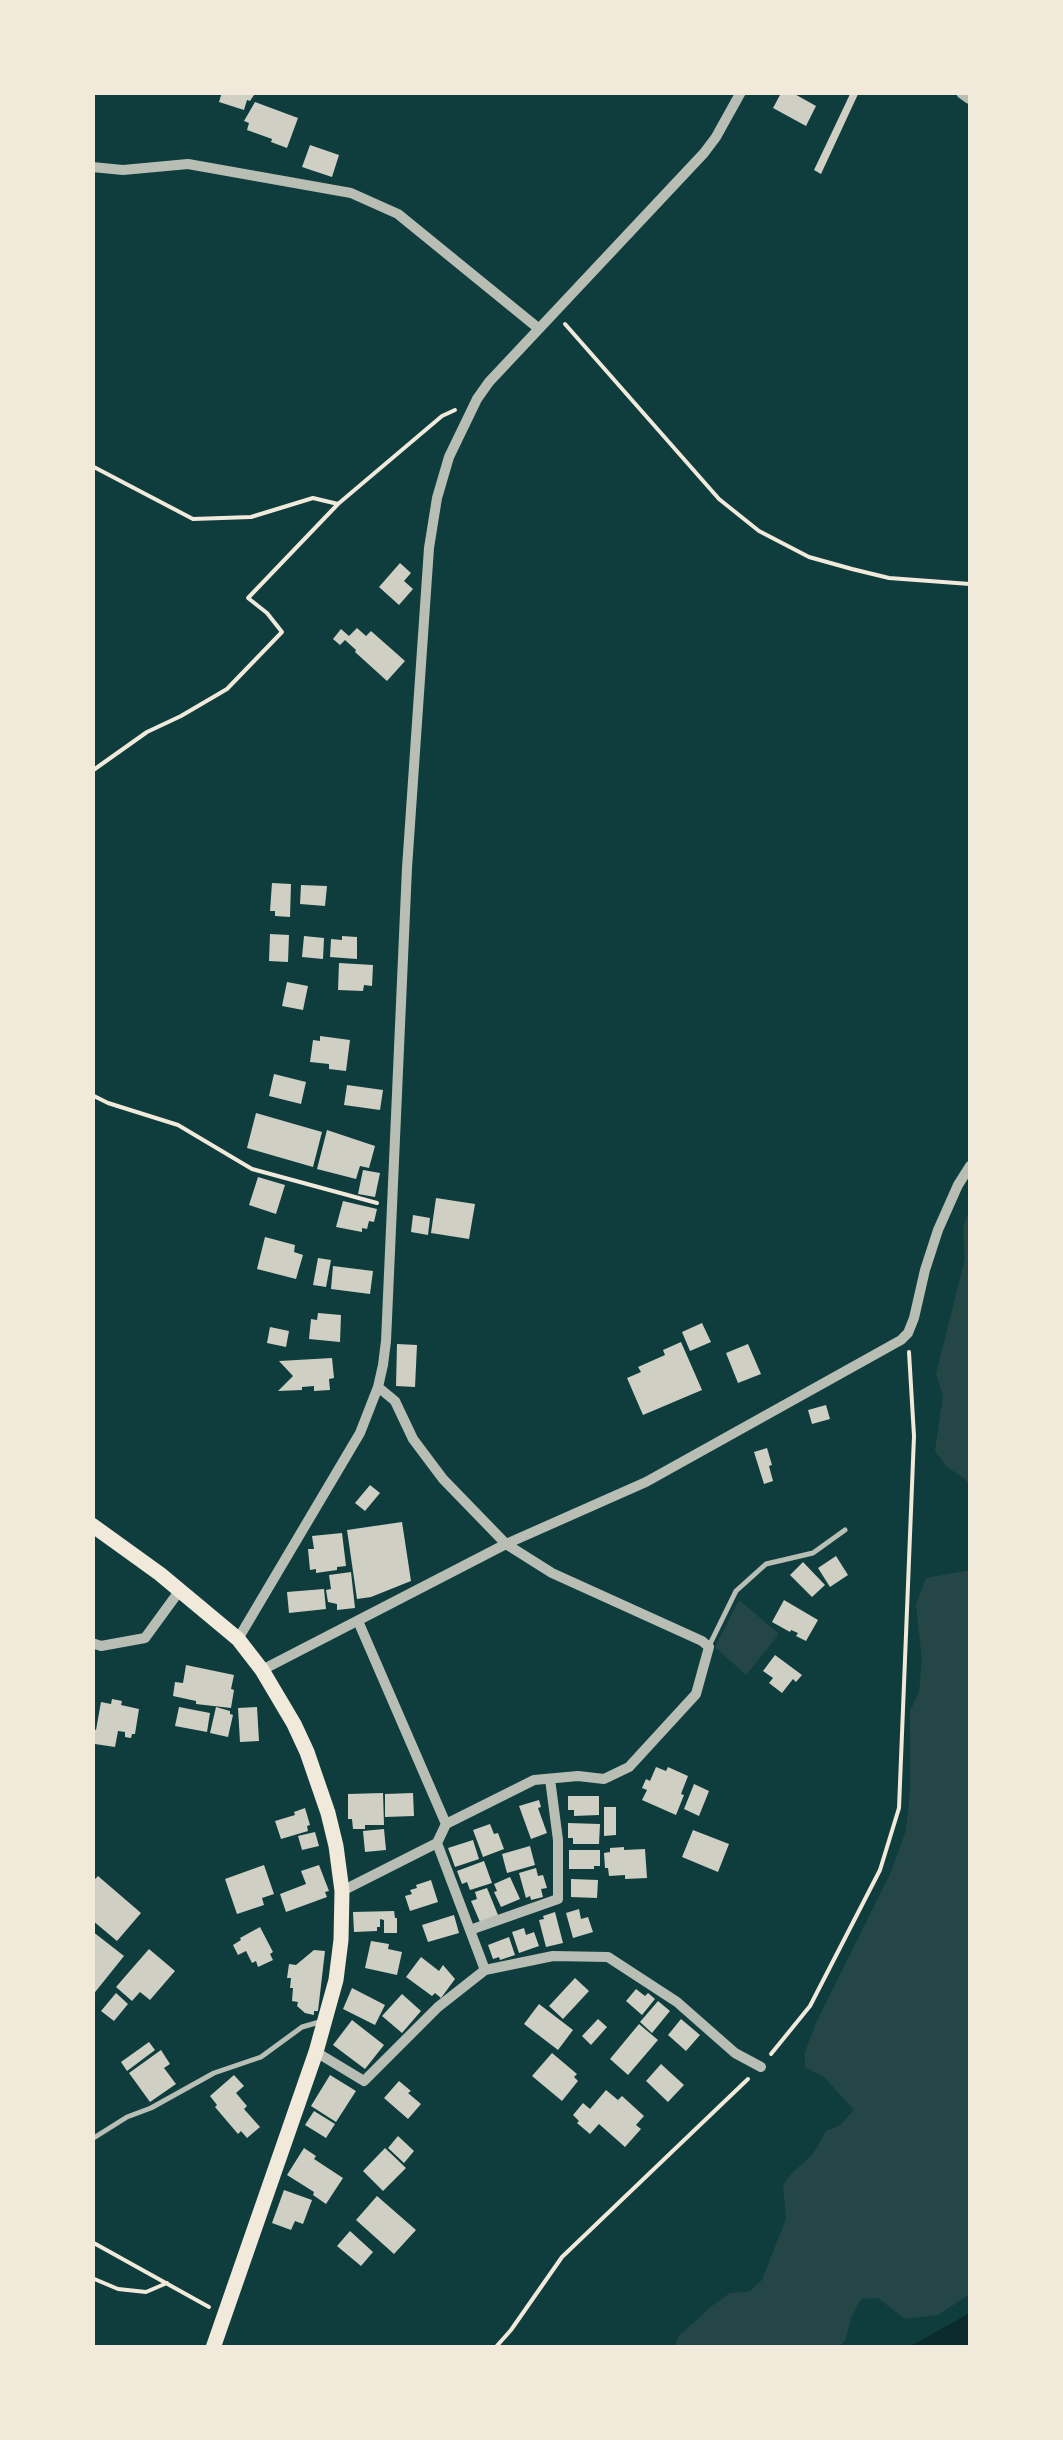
<!DOCTYPE html>
<style>
body{margin:0}
#map{position:relative;width:1063px;height:2440px;overflow:hidden;background:#0f3d3e;font-family:"Work Sans",sans-serif}
canvas{display:block}
.frame{position:absolute;inset:0;border:95px solid #f1e9da;pointer-events:none}
</style>
<div id="map">
<canvas width="1063" height="2440"></canvas>
<div class="frame"></div>
</div>
<script>
const ctx = document.querySelector('canvas').getContext('2d');
ctx.lineJoin = 'round';
function paint(path, color) { ctx.fillStyle = color; ctx.fill(path, 'evenodd'); }
const shape = rows => new Path2D(rows.map(r => 'M' + r).join(''));
function stroke(path, color, width, dash) { ctx.strokeStyle = color; ctx.lineWidth = width; ctx.lineCap = dash ? 'butt' : 'round'; ctx.setLineDash(dash || []); ctx.stroke(path); }
paint(shape([
 [970,1208,970,1487,966,1480,947,1467,935,1451,943,1395,936,1374,965,1259,963,1227],
 [970,1570,970,2294,938,2315,905,2319,878,2298,861,2299,851,2318,846,2339,839,2347,675,2347,678,2337,713,2305,730,2293,750,2291,762,2280,786,2219,783,2185,792,2173,813,2154,826,2131,840,2125,854,2110,825,2078,805,2067,805,2052,816,2023,891,1872,906,1830,910,1791,910,1711,919,1692,922,1660,916,1605,926,1578],
 [739,1600,779,1634,746,1675,715,1647]
]), '#244646');
paint(shape([
 [970,2311,970,2347,909,2347,966,2315]
]), '#0a2a2b');
paint(shape([
 [222,92,256,92,250,101,247,100,244,110,219,102],
 [775,92,791,92,816,106,806,126,773,108,780,95],
 [851,92,859,92,821,174,814,170],
 [255,102,298,118,287,148,271,142,272,139,247,130,249,123,244,121],
 [310,145,339,155,332,177,302,167],
 [400,563,411,573,404,581,413,589,399,605,379,587],
 [357,628,366,636,371,631,405,661,387,681,355,652,356,650,345,640,340,645,333,639,341,629,349,636],
 [272,883,291,884,290,917,275,916,275,911,270,911],
 [301,885,327,886,325,906,300,904],
 [270,934,289,935,288,962,269,961],
 [304,936,324,938,323,959,302,957],
 [342,936,357,937,357,959,330,957,331,939,342,940],
 [339,963,373,965,372,986,364,985,363,991,338,990],
 [287,982,308,986,303,1010,282,1006],
 [320,1036,350,1040,346,1071,329,1069,329,1064,310,1062,313,1040,320,1041],
 [274,1074,306,1082,301,1104,269,1096],
 [347,1085,383,1090,380,1110,344,1105],
 [256,1113,322,1132,313,1167,247,1148],
 [327,1130,375,1146,369,1168,360,1166,356,1179,317,1169],
 [363,1170,380,1173,375,1197,358,1194],
 [258,1177,285,1185,276,1214,249,1205],
 [436,1198,475,1204,469,1239,431,1233],
 [343,1201,377,1209,374,1222,369,1221,367,1229,362,1228,362,1232,336,1227],
 [413,1215,430,1218,428,1235,411,1232],
 [265,1237,295,1245,294,1252,303,1255,296,1279,257,1269],
 [318,1258,331,1260,326,1287,313,1285],
 [333,1266,373,1271,370,1294,331,1289],
 [318,1313,341,1315,340,1342,309,1339,311,1319,317,1320],
 [702,1323,711,1342,690,1351,682,1332],
 [270,1327,289,1331,286,1347,267,1343],
 [681,1342,702,1390,643,1415,627,1378,641,1372,638,1367,665,1355,663,1350],
 [397,1344,417,1345,415,1387,396,1386],
 [748,1344,761,1374,738,1383,726,1353],
 [332,1358,334,1378,329,1379,330,1390,314,1391,314,1386,302,1387,302,1390,278,1391,293,1376,279,1361],
 [826,1405,830,1419,812,1424,808,1410],
 [767,1448,772,1465,769,1466,773,1481,764,1484,754,1452],
 [370,1485,380,1493,365,1511,355,1503],
 [402,1522,411,1581,371,1597,357,1599,347,1530],
 [342,1533,346,1566,337,1567,337,1570,316,1573,316,1569,310,1570,308,1549,314,1549,312,1536],
 [836,1556,848,1575,830,1587,818,1568],
 [803,1562,825,1585,812,1597,790,1575],
 [351,1572,355,1608,337,1610,337,1604,328,1602,326,1590,331,1589,329,1575],
 [324,1589,326,1609,289,1613,287,1592],
 [784,1600,818,1620,806,1641,796,1636,798,1633,791,1630,790,1632,772,1622],
 [775,1655,802,1675,796,1682,793,1679,782,1693,769,1683,773,1678,763,1671],
 [186,1665,234,1675,231,1689,234,1690,231,1708,196,1704,196,1701,173,1696,175,1682,183,1683],
 [112,1699,122,1701,121,1705,139,1709,135,1734,132,1734,131,1738,125,1737,125,1732,118,1731,115,1747,95,1744,95,1740,92,1740,92,1729,96,1730,101,1702,111,1704],
 [179,1707,210,1713,207,1732,175,1726],
 [216,1707,230,1711,230,1714,233,1715,228,1737,210,1733],
 [257,1707,259,1741,240,1742,238,1708],
 [656,1767,666,1771,668,1767,688,1776,681,1794,684,1795,676,1815,642,1800,647,1790,642,1788,646,1779,650,1781],
 [694,1784,709,1791,699,1816,684,1809],
 [383,1793,384,1825,365,1825,365,1829,353,1829,352,1819,348,1819,348,1794],
 [413,1793,414,1816,385,1817,385,1794],
 [568,1796,599,1796,599,1815,574,1816,574,1810,568,1810],
 [539,1800,541,1807,538,1808,547,1833,531,1839,519,1806],
 [604,1807,616,1807,616,1835,604,1836],
 [305,1808,310,1825,307,1826,308,1831,281,1839,275,1821,295,1815,294,1812],
 [568,1823,600,1824,599,1844,573,1844,573,1838,568,1838],
 [490,1824,494,1834,498,1833,504,1849,483,1857,473,1830],
 [384,1829,386,1850,365,1852,363,1831],
 [693,1830,729,1844,718,1872,682,1857],
 [315,1832,319,1846,302,1850,298,1836],
 [473,1840,479,1859,455,1867,448,1848],
 [530,1846,535,1865,507,1873,502,1854],
 [624,1847,624,1850,645,1849,647,1878,625,1879,625,1875,609,1876,608,1868,605,1868,604,1853,610,1852,610,1848],
 [569,1850,600,1850,600,1866,594,1866,594,1869,569,1869],
 [484,1861,492,1883,470,1890,467,1882,462,1884,457,1871],
 [264,1865,274,1894,262,1898,264,1905,237,1914,225,1879],
 [319,1865,329,1891,325,1892,327,1897,286,1912,280,1894,306,1884,301,1871],
 [536,1868,538,1876,543,1875,547,1888,541,1889,543,1897,531,1900,530,1896,526,1898,519,1873],
 [98,1876,141,1913,117,1941,92,1920,92,1882],
 [510,1877,520,1899,501,1907,494,1892,497,1891,494,1884],
 [571,1879,598,1880,597,1898,571,1897],
 [431,1880,438,1902,410,1911,405,1896,412,1894,410,1890,417,1888,416,1885],
 [487,1888,498,1915,480,1922,471,1901,477,1899,475,1892],
 [579,1909,581,1919,588,1917,593,1932,573,1938,566,1913],
 [394,1911,395,1918,397,1918,397,1933,384,1933,384,1920,380,1919,380,1927,377,1927,377,1931,354,1932,353,1912],
 [555,1912,563,1943,546,1947,539,1920,544,1919,543,1916],
 [454,1915,459,1933,428,1942,422,1925],
 [260,1927,273,1952,270,1954,273,1960,258,1967,256,1961,252,1963,246,1951,238,1955,233,1945,241,1940,240,1938],
 [524,1928,526,1935,534,1932,539,1946,519,1953,512,1932],
 [92,1931,124,1956,92,1996],
 [509,1937,515,1955,500,1960,499,1957,493,1959,488,1945],
 [371,1941,389,1944,388,1949,402,1952,397,1975,365,1968],
 [149,1949,175,1971,150,2000,140,1992,132,2001,116,1987],
 [314,1950,325,1951,318,2011,314,2011,314,2015,305,2013,297,2006,298,2002,292,2001,293,1988,290,1988,291,1978,287,1978,289,1964,296,1965],
 [421,1957,439,1971,443,1965,455,1979,441,1998,435,1993,432,1996,406,1977],
 [575,1978,589,1991,563,2019,549,2006],
 [352,1988,385,2005,375,2025,343,2009],
 [636,1989,645,1996,648,1993,655,1999,642,2015,626,2001],
 [116,1993,128,2004,114,2021,101,2011],
 [402,1994,421,2011,402,2033,382,2016],
 [658,2001,670,2011,652,2033,640,2022],
 [539,2004,573,2030,558,2050,524,2024],
 [598,2019,607,2027,591,2045,582,2036],
 [681,2019,700,2035,686,2051,668,2035],
 [352,2020,384,2045,365,2069,333,2045],
 [639,2024,658,2040,628,2075,610,2059],
 [149,2042,155,2050,127,2071,121,2062],
 [161,2050,170,2064,164,2068,176,2084,150,2102,129,2073],
 [552,2053,577,2074,574,2077,578,2081,562,2101,532,2076],
 [661,2064,684,2085,668,2102,646,2081],
 [234,2075,244,2086,236,2093,247,2106,244,2109,260,2127,247,2138,241,2131,238,2134,215,2107,217,2105,210,2096],
 [330,2075,356,2091,336,2122,311,2106],
 [399,2081,411,2091,408,2093,421,2104,408,2119,384,2098],
 [606,2090,618,2100,622,2096,644,2116,636,2125,641,2129,625,2147,599,2124,590,2134,577,2123,579,2121,573,2115,583,2103,590,2109],
 [314,2111,335,2124,326,2138,305,2125],
 [398,2136,414,2151,404,2163,388,2148],
 [304,2148,316,2156,314,2159,343,2178,326,2204,313,2195,314,2192,287,2175],
 [385,2148,406,2168,383,2191,363,2171],
 [284,2190,312,2200,303,2224,295,2221,291,2230,272,2223],
 [377,2196,416,2230,394,2254,356,2220],
 [350,2231,373,2252,361,2266,337,2246]
]), '#cfcfc3');
stroke(shape([
 [565,324,719,499,759,531,809,557,852,569,889,578,970,584],
 [92,466,193,519,251,517,313,498,338,504,442,416,455,410],
 [92,771,147,732,181,716,227,689,282,632,267,613,248,598,338,504],
 [92,1095,108,1103,178,1125,252,1169,377,1203],
 [771,2054,810,2006,880,1870,899,1808,914,1436,909,1352],
 [92,2242,209,2307],
 [92,2278,118,2289,146,2292,167,2283],
 [495,2348,511,2330,562,2257,748,2079]
]), '#f1e9da', 4);
stroke(shape([
 [710,1644,736,1591,766,1564,813,1553,845,1530],
 [92,2139,127,2117,151,2108,214,2073,261,2057,302,2027,323,2021]
]), '#b8beb3', 5);
stroke(shape([
 [92,167,123,170,188,164,351,193,398,214,538,328],
 [378,1387,395,1401,413,1439,443,1479,506,1544,552,1573,702,1641,709,1647,696,1694,629,1767,604,1779,578,1776,534,1780,446,1824],
 [358,1621,446,1824,437,1843,485,1970,553,1956,608,1957,677,2002,735,2053,761,2067],
 [238,1639,360,1433,378,1387,383,1365,386,1341,407,868,429,548,437,498,449,457,477,399,489,382,704,153,716,137,741,92],
 [92,1643,101,1646,145,1638,180,1590],
 [262,1670,506,1544,646,1482,901,1340,908,1333,914,1318,925,1270,938,1230,958,1185,970,1166],
 [342,1891,437,1843],
 [470,1930,558,1899,558,1840,550,1779],
 [316,2052,364,2081,438,2007,485,1970]
]), '#b8beb3', 10);
stroke(shape([
 [963,92,970,97]
]), '#b8beb3', 14);
stroke(shape([
 [92,1525,160,1574,238,1639,262,1670,294,1724,307,1752,328,1813,336,1846,342,1891,341,1940,336,1980,316,2052,213,2348]
]), '#f1e9da', 15);
</script>
